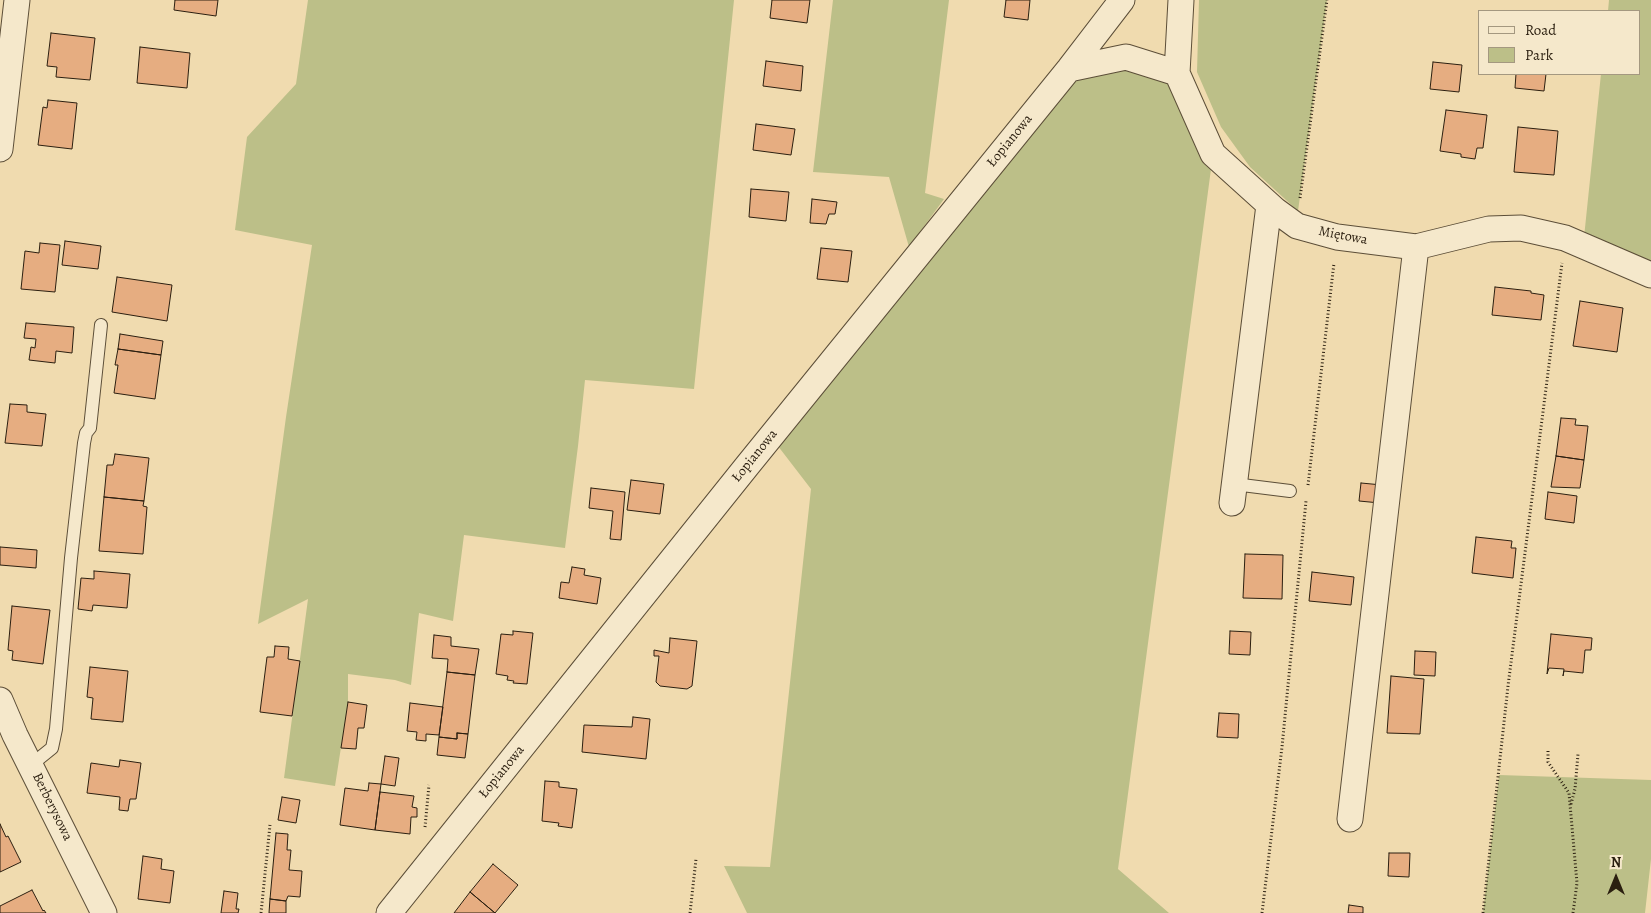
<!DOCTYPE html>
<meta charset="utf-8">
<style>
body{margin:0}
#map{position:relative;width:1651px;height:913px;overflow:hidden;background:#f0dbaf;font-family:Alegreya,serif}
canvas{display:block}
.legend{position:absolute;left:1478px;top:10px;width:162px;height:65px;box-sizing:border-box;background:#f5e8cb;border:1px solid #a49880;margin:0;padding:6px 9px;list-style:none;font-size:15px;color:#2b1f10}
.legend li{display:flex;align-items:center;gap:10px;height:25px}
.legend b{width:25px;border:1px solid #a49880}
.north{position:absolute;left:1591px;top:853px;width:50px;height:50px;-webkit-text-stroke:4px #f5e8cb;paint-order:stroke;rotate:0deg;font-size:14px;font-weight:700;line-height:20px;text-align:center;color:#2b1f10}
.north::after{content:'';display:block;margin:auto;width:18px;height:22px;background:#2b1f10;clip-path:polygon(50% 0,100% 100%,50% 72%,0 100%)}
</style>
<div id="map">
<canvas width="1651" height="913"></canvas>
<ul class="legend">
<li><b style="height:6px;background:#f5e8cb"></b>Road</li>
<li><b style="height:14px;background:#bcbf88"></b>Park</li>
</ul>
<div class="north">N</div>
</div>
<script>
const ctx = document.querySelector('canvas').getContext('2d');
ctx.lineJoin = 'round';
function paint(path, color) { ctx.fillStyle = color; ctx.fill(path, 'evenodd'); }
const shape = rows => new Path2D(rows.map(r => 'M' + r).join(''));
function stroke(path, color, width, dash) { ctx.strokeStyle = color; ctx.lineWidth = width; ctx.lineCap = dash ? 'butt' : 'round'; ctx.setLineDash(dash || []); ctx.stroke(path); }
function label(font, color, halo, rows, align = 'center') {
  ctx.font = font + ' Alegreya,serif'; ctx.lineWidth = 5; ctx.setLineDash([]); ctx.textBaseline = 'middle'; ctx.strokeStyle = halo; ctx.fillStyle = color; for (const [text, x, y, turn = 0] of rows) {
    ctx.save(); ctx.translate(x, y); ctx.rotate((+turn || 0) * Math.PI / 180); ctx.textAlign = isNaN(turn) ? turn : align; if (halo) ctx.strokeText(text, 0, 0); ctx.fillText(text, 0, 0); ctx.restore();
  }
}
paint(shape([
 [308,0,734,0,694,389,585,380,578,446,565,548,464,535,453,621,419,613,411,685,395,680,348,674,348,702,335,786,284,778,308,599,258,624,286,417,312,245,235,230,247,137,296,84],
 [833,0,949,0,925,193,944,199,909,247,889,177,813,172],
 [1199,0,1327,0,1298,211,1250,167,1221,127,1197,72],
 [1609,0,1651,0,1651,275,1583,247,1601,74,1640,74,1640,11,1608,11],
 [1126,57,1177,73,1213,154,1118,869,1169,913,747,913,724,866,770,867,811,489,771,437,1069,69],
 [1499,775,1651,780,1651,859,1645,913,1483,913]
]), '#bcbf88');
const building = shape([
 [175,0,218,0,216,16,174,10,175,0],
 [772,0,810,0,807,23,770,18,772,0],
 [1006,0,1030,0,1028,20,1004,17,1006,0],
 [51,33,95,38,90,80,56,77,57,67,47,66,51,33],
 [140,47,190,53,187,88,137,83,140,47],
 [766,61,803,66,801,91,763,86,766,61],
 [1433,62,1462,65,1459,92,1430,89,1433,62],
 [1516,74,1546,74,1544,91,1515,88,1516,74],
 [48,100,77,103,72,149,38,145,43,107,47,108,48,100],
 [1446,110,1487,115,1483,148,1477,148,1475,159,1461,157,1461,154,1440,151,1446,110],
 [756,124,795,129,791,155,753,150,756,124],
 [1518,127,1558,131,1554,175,1514,172,1518,127],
 [751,189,789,192,786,221,749,217,751,189],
 [812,199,837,202,835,214,829,214,826,224,810,223,812,199],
 [65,241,101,246,98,269,62,265,65,241],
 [40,243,60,245,55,292,21,289,25,251,39,253,40,243],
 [821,248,852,251,848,282,817,279,821,248],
 [117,277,172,285,167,321,112,312,117,277],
 [1495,287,1531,291,1531,293,1544,295,1541,320,1492,315,1495,287],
 [1580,301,1623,308,1617,352,1573,346,1580,301],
 [26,323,74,327,72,353,56,351,55,363,29,360,31,347,35,348,36,339,24,338,26,323],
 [120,334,163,341,161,355,118,349,120,334],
 [118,349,161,355,155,399,114,393,118,365,115,365,118,349],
 [10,404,27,405,27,412,46,414,42,446,5,443,10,404],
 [1561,418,1576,419,1575,425,1588,426,1584,460,1556,456,1561,418],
 [115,454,149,458,144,501,104,497,107,465,113,465,115,454],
 [1556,456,1584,460,1580,488,1551,487,1556,456],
 [631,480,664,484,660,514,627,510,631,480],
 [1361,483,1382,485,1380,503,1359,501,1361,483],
 [591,488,625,492,621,540,610,539,613,511,589,508,591,488],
 [1548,492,1577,496,1574,523,1545,519,1548,492],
 [104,497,144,501,143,506,147,507,143,554,99,551,104,497],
 [1476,537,1512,541,1511,548,1516,548,1513,578,1472,573,1476,537],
 [0,547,37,550,36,568,0,565,0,547],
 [1245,554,1283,555,1282,599,1243,598,1245,554],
 [572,567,585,569,584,575,601,578,597,604,559,598,561,582,569,583,572,567],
 [94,571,130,574,127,608,93,605,92,611,78,609,81,578,94,579,94,571],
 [1312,572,1354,577,1351,605,1309,601,1312,572],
 [12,606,50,610,43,664,12,660,13,651,8,650,12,606],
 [513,631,533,633,527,684,513,683,514,681,507,680,508,676,496,674,501,634,513,635,513,631],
 [1230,631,1251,632,1250,655,1229,654,1230,631],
 [1551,634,1592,638,1591,650,1585,650,1583,673,1564,671,1563,676,1564,669,1549,668,1547,674,1551,634],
 [434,635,451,637,451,646,479,649,475,675,447,672,448,659,432,658,434,635],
 [670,638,697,641,692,686,687,689,660,686,656,682,659,656,654,656,654,650,669,653,670,638],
 [275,646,289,647,288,659,300,661,292,716,260,712,267,657,274,657,275,646],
 [1415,651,1436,652,1435,676,1414,675,1415,651],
 [90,667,128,671,123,722,91,719,93,698,87,697,90,667],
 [447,672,475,675,468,734,457,733,457,739,439,737,447,672],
 [1391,676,1424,679,1420,734,1387,733,1391,676],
 [348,702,367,705,364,728,358,728,356,749,341,748,348,702],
 [410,703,443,707,439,735,426,734,426,741,416,740,417,732,407,731,410,703],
 [1219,713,1239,714,1238,738,1217,737,1219,713],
 [633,717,650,719,646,759,582,752,584,725,632,727,633,717],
 [457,733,468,734,465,758,437,755,439,737,457,739,457,733],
 [385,756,399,758,395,786,381,784,385,756],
 [120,760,141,763,136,799,130,799,128,811,119,810,120,797,87,793,91,763,119,767,120,760],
 [545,781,559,782,559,787,577,789,572,828,558,826,559,823,542,821,545,781],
 [369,783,381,784,375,830,340,825,345,788,368,791,369,783],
 [380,792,414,796,412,807,417,808,417,817,411,817,410,834,375,830,380,792],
 [282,797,300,800,296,823,278,820,282,797],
 [0,824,6,837,8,836,21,862,0,872,0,824],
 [276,833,288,834,287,850,291,850,289,870,302,871,300,897,288,896,286,901,270,899,276,833],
 [1389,853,1410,853,1409,877,1388,876,1389,853],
 [143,856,162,859,161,869,174,871,170,903,138,899,143,856],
 [493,864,518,885,495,913,470,892,493,864],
 [32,890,43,911,44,910,46,913,0,913,0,906,32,890],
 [224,891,238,893,236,909,239,909,238,913,221,913,224,891],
 [470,892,495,913,454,913,470,892],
 [270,899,286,901,286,913,269,913,270,899],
 [1349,905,1363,907,1363,913,1348,913,1349,905]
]);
paint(building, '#e6ad81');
stroke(building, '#2b1f10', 1);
const lane = shape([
 [1234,484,1290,491],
 [31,765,52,748,56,729,71,558,84,443,86,433,90,428,101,325]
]);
const street = shape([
 [1181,0,1177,73,1213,154,1275,210,1297,226,1337,237,1416,247,1489,229,1521,228,1565,238,1651,275],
 [1069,69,1126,57,1177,73],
 [0,149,17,0],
 [1232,503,1269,205],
 [0,700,15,735,104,913],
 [1350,819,1416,247],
 [389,913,747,466,1069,69,1122,0]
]);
stroke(lane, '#5c4e38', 14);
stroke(street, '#5c4e38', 27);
stroke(shape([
 [1300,198,1327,0],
 [1308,485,1334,263],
 [1548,751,1548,762,1569,793,1577,883,1573,913],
 [1571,804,1575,789,1578,754],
 [425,827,429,785],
 [261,913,270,825],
 [690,913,696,859],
 [1262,913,1282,747,1306,501],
 [1483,913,1508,686,1562,263]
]), '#2b1f10', 3, [1, 2.5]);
stroke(lane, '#f5e8cb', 12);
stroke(street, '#f5e8cb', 25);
label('14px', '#2b1f10', '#f5e8cb', [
 ["Łopianowa",1010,141,-51],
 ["Miętowa",1343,236,11],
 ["Łopianowa",755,456,-51],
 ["Łopianowa",502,772,-51],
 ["Berberysowa",52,807,64]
]);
</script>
